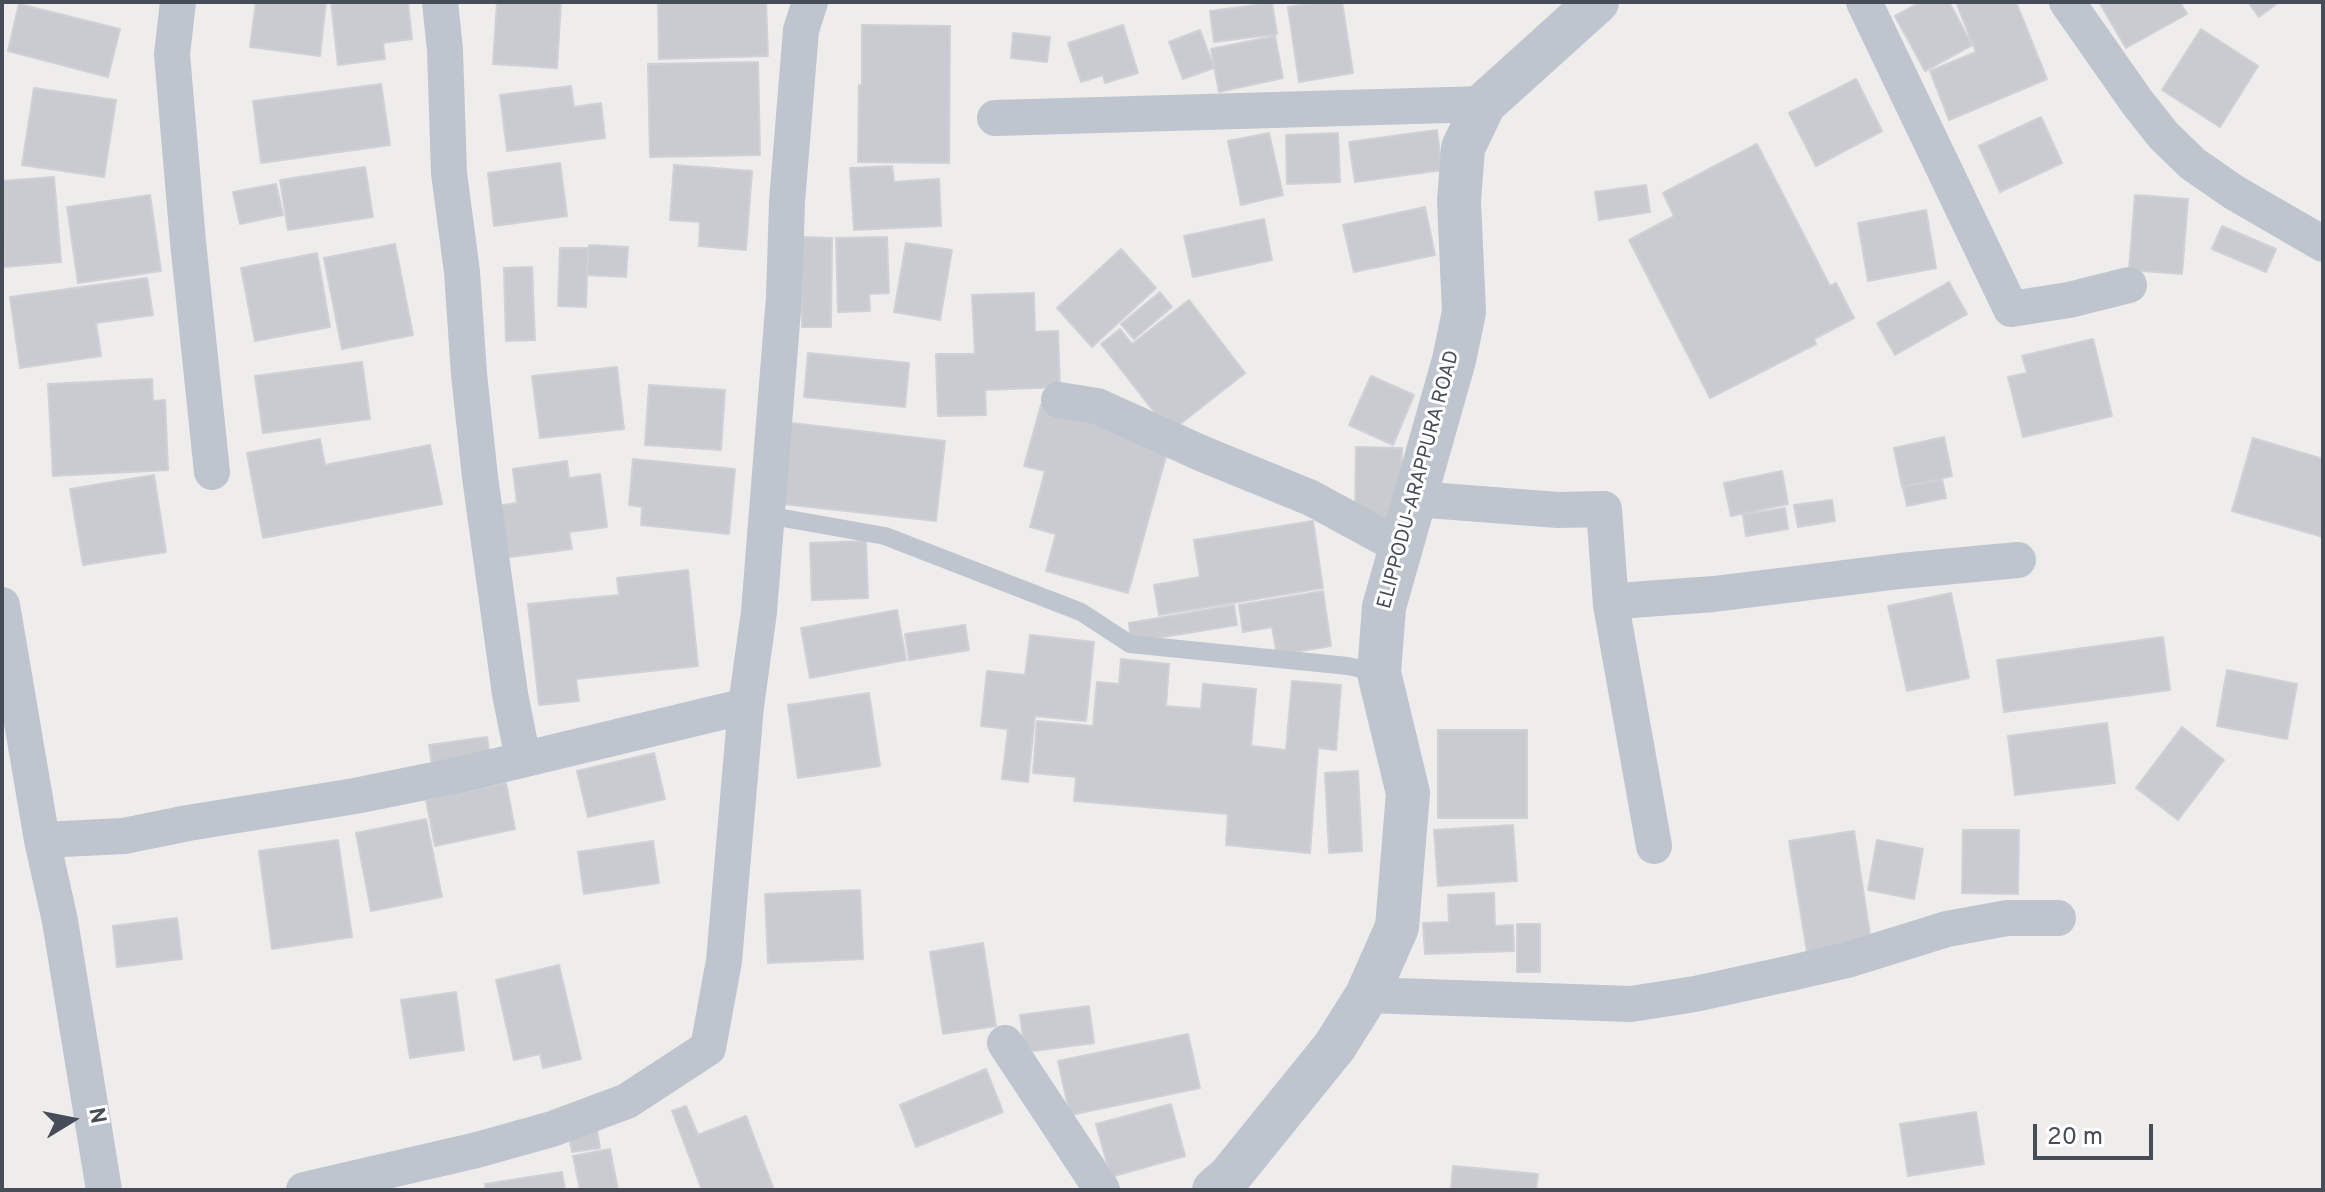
<!DOCTYPE html>
<style>
body{margin:0}
#map{position:relative;width:2325px;height:1192px;overflow:hidden;background:#efecec;font-family:Overpass,sans-serif}
canvas{display:block}
.frame{position:absolute;inset:0;border:4px solid #464d58;pointer-events:none}
.north{position:absolute;left:32px;top:1080px;width:80px;height:80px;-webkit-text-stroke:6px #fff;paint-order:stroke;rotate:80deg;font-size:22px;font-weight:700;line-height:32px;text-align:center;color:#464d58}
.north::after{content:'';display:block;margin:auto;width:28px;height:36px;background:#464d58;clip-path:polygon(50% 0,100% 100%,50% 72%,0 100%)}
.scale{position:absolute;left:2033px;top:1124px;width:120px;height:36px;box-sizing:border-box;border:4px solid #464d58;border-top:0;padding-left:10px;font-size:24px;line-height:28px;white-space:nowrap;color:#464d58;-webkit-text-stroke:6px #fff;paint-order:stroke}
</style>
<div id="map">
<canvas width="2325" height="1192"></canvas>
<div class="frame"></div>
<div class="north">N</div>
<div class="scale">20 m</div>
</div>
<script>
const ctx = document.querySelector('canvas').getContext('2d');
ctx.lineJoin = 'round';
function paint(path, color) { ctx.fillStyle = color; ctx.fill(path, 'evenodd'); }
const shape = rows => new Path2D(rows.map(r => 'M' + r).join(''));
function stroke(path, color, width, dash) { ctx.strokeStyle = color; ctx.lineWidth = width; ctx.lineCap = dash ? 'butt' : 'round'; ctx.setLineDash(dash || []); ctx.stroke(path); }
function label(font, color, halo, rows, align = 'center') {
  ctx.font = font + ' Overpass,sans-serif'; ctx.lineWidth = 6; ctx.setLineDash([]); ctx.textBaseline = 'middle'; ctx.strokeStyle = halo; ctx.fillStyle = color; for (const [text, x, y, turn = 0] of rows) {
    ctx.save(); ctx.translate(x, y); ctx.rotate((+turn || 0) * Math.PI / 180); ctx.textAlign = isNaN(turn) ? turn : align; if (halo) ctx.strokeText(text, 0, 0); ctx.fillText(text, 0, 0); ctx.restore();
  }
}
const building = shape([
 [256,2,326,3,320,56,250,47,256,2],
 [331,2,408,2,412,39,383,43,385,59,338,65,331,2],
 [497,2,561,2,557,68,493,64,497,2],
 [658,2,766,2,768,56,659,59,658,2],
 [1318,2,1342,2,1353,73,1299,82,1288,7,1318,2],
 [1921,2,1949,2,1972,45,1925,71,1895,16,1921,2],
 [1956,2,2016,2,2047,79,1949,120,1930,71,1976,52,1956,2],
 [2099,2,2180,2,2187,14,2126,48,2099,2],
 [2248,2,2279,2,2259,17,2248,2],
 [1272,3,1277,34,1214,42,1210,11,1272,3],
 [19,4,120,29,108,77,8,51,19,4],
 [862,25,950,26,949,163,858,162,859,85,862,85,862,25],
 [1123,25,1138,73,1105,83,1103,75,1081,82,1068,43,1123,25],
 [2201,29,2258,66,2220,127,2162,90,2201,29],
 [1200,30,1214,68,1183,79,1169,42,1200,30],
 [1013,33,1050,37,1047,62,1011,58,1013,33],
 [1275,36,1283,78,1219,92,1211,49,1275,36],
 [758,62,760,155,650,157,648,64,758,62],
 [1856,79,1882,131,1816,166,1789,113,1856,79],
 [381,84,390,145,261,163,253,101,381,84],
 [571,86,574,107,601,103,605,138,507,151,500,95,571,86],
 [34,88,116,100,104,177,22,165,34,88],
 [2041,117,2062,163,2000,192,1979,146,2041,117],
 [1437,130,1442,170,1355,182,1349,142,1437,130],
 [1269,133,1283,195,1241,205,1228,141,1269,133],
 [1338,133,1340,182,1287,184,1286,135,1338,133],
 [1757,144,1830,286,1836,283,1854,318,1814,339,1816,344,1710,398,1629,240,1674,216,1663,193,1757,144],
 [560,163,567,216,494,226,488,173,560,163],
 [674,165,752,171,746,250,699,246,700,222,670,220,674,165],
 [892,166,894,182,939,179,941,226,854,230,850,168,892,166],
 [365,167,373,217,288,230,280,180,365,167],
 [54,177,61,262,4,267,2,181,54,177],
 [276,184,283,215,240,224,233,192,276,184],
 [1646,185,1650,212,1599,220,1595,192,1646,185],
 [150,195,161,271,78,283,67,207,150,195],
 [2135,195,2188,199,2182,274,2129,270,2135,195],
 [1425,207,1435,255,1354,272,1343,225,1425,207],
 [1926,210,1936,268,1868,281,1858,223,1926,210],
 [1264,219,1272,260,1193,277,1184,236,1264,219],
 [2222,226,2276,249,2266,272,2212,249,2222,226],
 [802,237,832,238,831,327,802,327,802,237],
 [887,237,889,293,869,294,870,311,838,312,836,238,887,237],
 [906,243,952,250,940,320,894,312,906,243],
 [395,244,413,335,342,349,324,258,395,244],
 [589,245,628,247,626,277,587,275,589,245],
 [560,248,588,248,586,307,558,306,560,248],
 [1121,249,1156,288,1092,347,1057,308,1121,249],
 [317,253,330,327,255,341,241,268,317,253],
 [532,267,535,340,506,341,504,268,532,267],
 [147,278,153,315,96,323,101,356,20,368,10,297,147,278],
 [1949,282,1967,314,1895,355,1877,323,1949,282],
 [1160,292,1172,307,1134,339,1121,324,1160,292],
 [1034,293,1035,332,1058,331,1060,387,985,390,986,415,938,416,936,354,975,354,972,295,1034,293],
 [1189,300,1245,373,1170,432,1101,344,1120,329,1132,344,1189,300],
 [2093,339,2112,416,2023,437,2008,377,2027,373,2022,356,2093,339],
 [808,353,909,363,905,407,804,397,808,353],
 [362,362,370,419,263,433,255,376,362,362],
 [617,367,624,429,540,438,532,376,617,367],
 [1371,376,1414,395,1393,445,1349,425,1371,376],
 [152,379,153,401,165,400,168,470,53,476,48,384,152,379],
 [649,385,725,390,721,450,645,445,649,385],
 [1041,405,1170,442,1128,593,1046,571,1056,534,1030,527,1045,471,1024,466,1041,405],
 [783,422,945,441,936,521,774,503,783,422],
 [1944,437,1952,476,1902,487,1894,448,1944,437],
 [2253,438,2323,459,2323,537,2232,511,2253,438],
 [320,439,325,465,430,445,442,504,263,538,247,453,320,439],
 [1356,447,1402,448,1401,521,1355,519,1356,447],
 [633,459,735,469,729,534,641,525,642,507,629,505,633,459],
 [567,461,569,478,600,474,607,527,569,532,572,549,503,558,495,506,517,503,513,469,567,461],
 [1782,471,1788,504,1731,516,1724,483,1782,471],
 [154,475,166,552,83,565,70,489,154,475],
 [1942,479,1946,498,1907,506,1903,487,1942,479],
 [1832,500,1835,521,1798,527,1794,505,1832,500],
 [1785,508,1788,529,1746,536,1743,515,1785,508],
 [1313,521,1323,588,1159,615,1154,585,1200,577,1194,540,1313,521],
 [866,541,868,598,812,600,810,543,866,541],
 [688,570,698,666,576,679,579,701,539,705,528,604,619,595,617,578,688,570],
 [1323,591,1331,646,1277,655,1272,627,1243,632,1239,605,1323,591],
 [1951,593,1969,678,1907,691,1888,606,1951,593],
 [1234,605,1237,625,1131,642,1129,623,1234,605],
 [897,610,906,660,810,678,801,628,897,610],
 [965,625,969,650,909,660,905,634,965,625],
 [1030,635,1094,642,1086,721,1035,716,1028,782,1002,779,1008,729,981,726,987,671,1025,675,1030,635],
 [2163,637,2170,690,2004,712,1997,660,2163,637],
 [1121,659,1169,664,1166,706,1201,709,1203,684,1256,689,1251,746,1286,750,1292,681,1341,685,1336,750,1318,748,1310,853,1226,845,1228,814,1074,801,1076,777,1033,773,1037,721,1093,726,1097,682,1119,684,1121,659],
 [2227,670,2297,684,2287,739,2217,726,2227,670],
 [869,693,880,766,798,778,788,705,869,693],
 [2107,723,2115,783,2015,795,2008,736,2107,723],
 [2182,727,2224,760,2178,820,2136,788,2182,727],
 [1438,730,1527,730,1527,818,1438,818,1438,730],
 [487,737,491,764,433,772,429,745,487,737],
 [654,753,665,799,588,817,577,771,654,753],
 [1358,771,1362,851,1329,853,1325,773,1358,771],
 [506,783,515,829,435,846,426,800,506,783],
 [426,819,442,897,371,911,356,833,426,819],
 [1513,825,1517,881,1438,886,1434,830,1513,825],
 [1963,830,2019,830,2018,894,1962,893,1963,830],
 [1854,831,1871,941,1807,952,1789,841,1854,831],
 [338,840,352,937,272,949,259,851,338,840],
 [1877,840,1923,849,1914,899,1868,890,1877,840],
 [653,841,659,883,584,894,578,852,653,841],
 [860,890,863,959,768,963,765,894,860,890],
 [1494,893,1495,926,1513,925,1514,951,1425,954,1423,923,1449,922,1448,895,1494,893],
 [177,918,182,959,117,967,113,926,177,918],
 [1517,924,1540,924,1540,972,1517,972,1517,924],
 [983,943,996,1026,943,1034,930,952,983,943],
 [559,965,581,1059,543,1068,540,1054,514,1060,496,980,559,965],
 [456,992,464,1050,410,1058,401,1000,456,992],
 [1089,1006,1094,1043,1025,1052,1020,1015,1089,1006],
 [1188,1034,1200,1088,1070,1115,1058,1061,1188,1034],
 [986,1069,1003,1112,916,1147,900,1105,986,1069],
 [1171,1104,1185,1156,1111,1177,1096,1124,1171,1104],
 [686,1106,698,1135,746,1116,774,1190,702,1190,672,1111,686,1106],
 [1976,1112,1984,1164,1908,1176,1900,1124,1976,1112],
 [596,1125,600,1148,572,1152,568,1130,596,1125],
 [610,1149,618,1190,580,1190,573,1156,610,1149],
 [1453,1166,1538,1174,1536,1190,1451,1190,1453,1166],
 [562,1172,565,1190,486,1190,485,1184,562,1172]
]);
paint(building, '#cacad1');
stroke(building, '#d0d1d7', 2);
stroke(shape([
 [766,515,885,536,1081,612,1130,644,1348,666,1379,673]
]), '#bec5ce', 18);
stroke(shape([
 [178,2,172,54,188,242,212,472],
 [440,2,445,50,449,173,462,272,469,374,480,477,510,694,523,759],
 [1864,2,2011,309,2069,300,2129,285],
 [2067,2,2137,102,2164,136,2193,164,2235,193,2323,244],
 [995,118,1484,104],
 [1059,400,1097,406,1203,454,1311,498,1401,547],
 [1415,499,1558,510,1604,509,1611,605,1631,600,1714,594,1900,571,2018,560],
 [2,605,42,840,60,921,104,1190],
 [1611,605,1654,846],
 [42,840,124,836,188,823,355,796,459,775,746,706],
 [1367,995,1631,1004,1695,994,1791,973,1847,960,1947,929,2007,918,2058,918],
 [1005,1043,1102,1190],
 [304,1190,477,1150,552,1129,627,1101,708,1048,724,961,746,706,759,612,784,297,787,202,801,30,810,2]
]), '#bec5ce', 36);
stroke(shape([
 [1214,1190,1229,1177,1335,1046,1367,995,1397,927,1408,793,1379,673,1384,607,1454,360,1464,312,1459,201,1463,148,1484,104,1597,2]
]), '#bec5ce', 44);
label('20px', '#464d58', '#fff', [
 ["ELIPPODU-ARAPPURA ROAD",1420,480,-75]
]);
</script>
